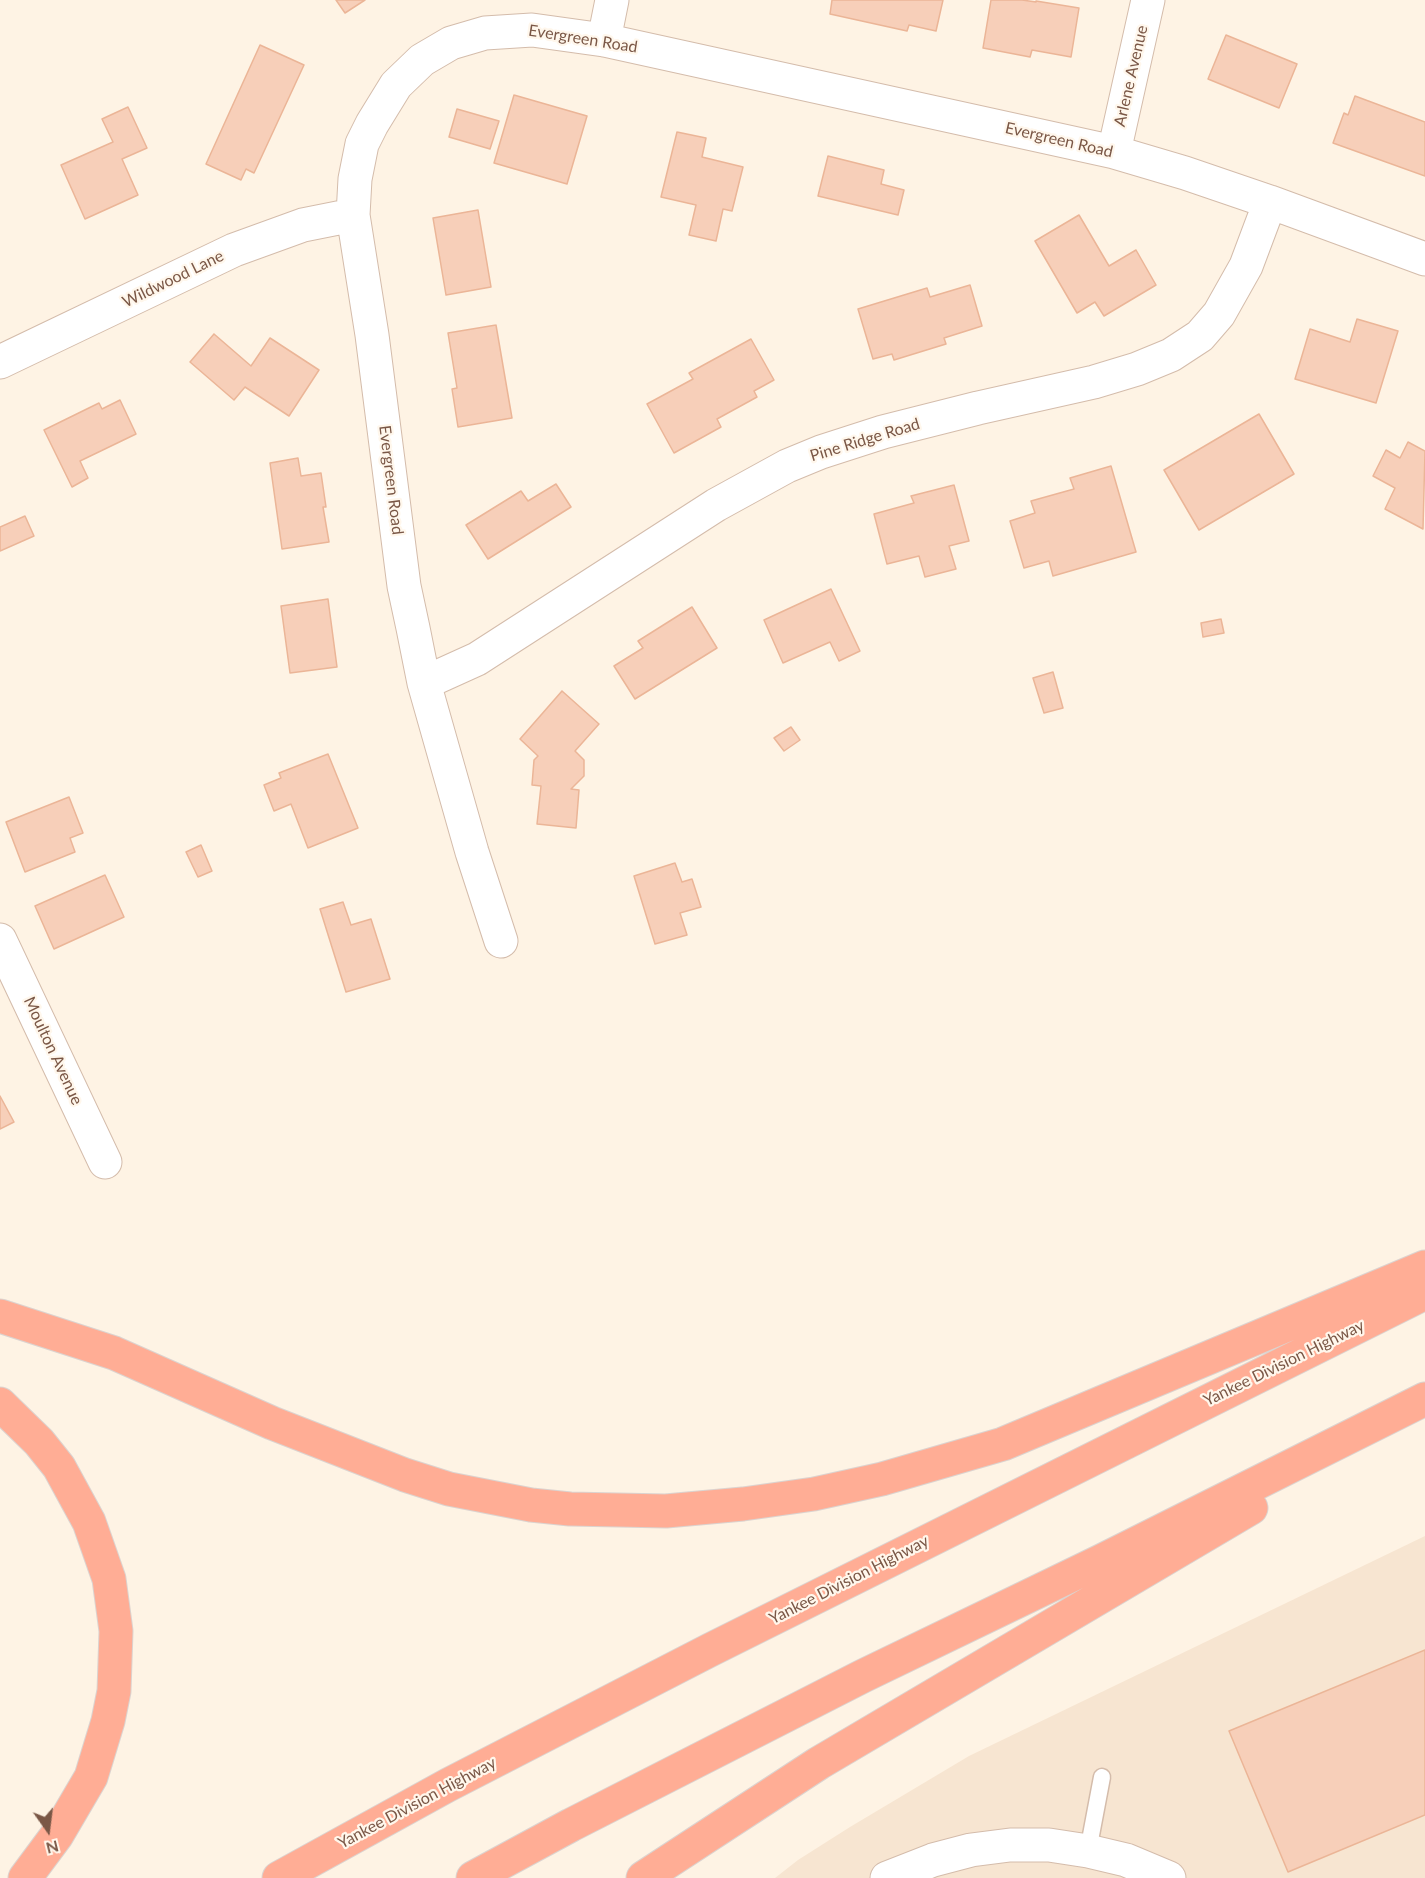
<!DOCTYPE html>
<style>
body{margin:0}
#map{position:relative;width:1425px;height:1878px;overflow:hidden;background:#fef3e4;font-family:Lato,sans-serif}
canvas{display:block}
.north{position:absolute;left:18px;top:1800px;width:60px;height:60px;-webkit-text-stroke:4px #fff7ec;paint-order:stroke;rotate:166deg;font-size:16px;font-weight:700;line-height:24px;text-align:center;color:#7a5746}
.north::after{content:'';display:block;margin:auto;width:21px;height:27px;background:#7a5746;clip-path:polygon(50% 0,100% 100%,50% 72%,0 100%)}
</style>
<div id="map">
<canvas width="1425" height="1878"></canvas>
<div class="north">N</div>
</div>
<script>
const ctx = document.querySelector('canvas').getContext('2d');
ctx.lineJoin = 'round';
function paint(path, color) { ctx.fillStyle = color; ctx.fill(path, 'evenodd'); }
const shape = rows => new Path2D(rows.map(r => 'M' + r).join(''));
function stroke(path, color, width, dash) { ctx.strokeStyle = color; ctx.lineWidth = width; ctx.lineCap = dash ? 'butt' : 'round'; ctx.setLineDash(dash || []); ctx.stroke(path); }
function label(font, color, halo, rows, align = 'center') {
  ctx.font = font + ' Lato,sans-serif'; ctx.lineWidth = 4.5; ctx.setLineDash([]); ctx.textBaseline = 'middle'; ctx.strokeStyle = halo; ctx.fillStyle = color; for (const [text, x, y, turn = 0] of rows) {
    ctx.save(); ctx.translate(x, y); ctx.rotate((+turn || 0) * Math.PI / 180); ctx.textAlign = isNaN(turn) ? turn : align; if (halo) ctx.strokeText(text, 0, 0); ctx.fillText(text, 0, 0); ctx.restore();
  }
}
paint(shape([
 [1425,1536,1425,1878,775,1878,798,1860,850,1827,969,1756]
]), '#f7e5d1');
const building = shape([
 [336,0,365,0,345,13,336,0],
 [832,0,943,0,936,31,909,25,907,31,830,14,832,0],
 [991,0,1022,0,1036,2,1036,1,1079,8,1071,57,1032,50,1030,57,983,48,991,0],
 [1226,35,1297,64,1279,108,1208,79,1226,35],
 [260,45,304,65,254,173,246,169,241,180,206,164,260,45],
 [514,95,587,116,567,184,494,163,514,95],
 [1355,96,1425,122,1425,176,1333,143,1344,113,1348,115,1355,96],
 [128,107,147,148,122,159,138,195,85,219,61,165,113,142,102,119,128,107],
 [457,109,499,121,490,149,449,137,457,109],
 [677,132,706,138,702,157,743,167,732,211,723,209,716,241,689,235,696,205,661,197,677,132],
 [828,156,884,170,881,184,904,190,898,215,818,196,828,156],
 [478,210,491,287,446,295,433,218,478,210],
 [1079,215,1109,266,1136,250,1156,285,1104,316,1095,302,1077,313,1035,241,1079,215],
 [970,285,982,326,944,338,946,344,894,360,892,354,873,359,858,309,927,288,930,297,970,285],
 [1357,319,1398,331,1376,403,1295,379,1310,329,1350,342,1357,319],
 [496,325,512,418,458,427,452,389,457,388,448,333,496,325],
 [214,334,251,366,270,338,319,370,289,416,245,387,234,400,190,362,214,334],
 [751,339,774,380,754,391,757,397,717,419,721,427,674,453,647,404,693,379,689,373,751,339],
 [120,400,136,434,80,461,88,478,72,487,44,430,99,403,102,409,120,400],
 [1259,414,1294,474,1199,530,1164,470,1259,414],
 [1408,442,1425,451,1423,529,1385,509,1395,488,1373,476,1386,450,1400,458,1408,442],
 [298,458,301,476,321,473,326,507,323,507,329,542,282,549,270,463,298,458],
 [1111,466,1136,552,1053,576,1049,561,1024,568,1010,521,1035,513,1031,501,1074,489,1070,478,1111,466],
 [556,484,571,507,488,559,466,525,521,491,528,501,556,484],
 [954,485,969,541,949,546,956,569,925,577,919,556,887,564,874,514,914,503,911,496,954,485],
 [25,516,34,536,0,551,0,527,25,516],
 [831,589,860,651,839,661,830,642,783,663,764,620,831,589],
 [328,599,337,667,290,673,281,606,328,599],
 [692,607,717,648,635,699,614,666,643,648,638,641,692,607],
 [1221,619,1224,633,1203,637,1201,623,1221,619],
 [1053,672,1063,708,1044,713,1033,678,1053,672],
 [562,691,599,724,575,751,584,760,584,776,571,789,579,790,576,828,537,824,541,786,532,785,534,760,538,756,520,739,562,691],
 [791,727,800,740,784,751,774,738,791,727],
 [328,754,358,828,308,848,291,804,274,811,264,785,281,778,279,773,328,754],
 [69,797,83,833,70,838,75,852,25,872,6,822,69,797],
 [201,845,212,871,198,877,186,852,201,845],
 [675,863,682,882,692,879,701,907,680,913,687,935,655,944,634,876,675,863],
 [105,875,124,917,54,949,35,906,105,875],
 [343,902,351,925,371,919,390,979,346,992,320,909,343,902],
 [0,1096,14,1122,0,1129,0,1096],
 [1425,1650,1425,1815,1288,1872,1229,1731,1425,1650]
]);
paint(building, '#f7cfb9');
stroke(building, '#ebb597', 1.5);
const lane = shape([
 [1088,1851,1102,1777]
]);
const street = shape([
 [604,40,612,0],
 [1114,152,1148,0],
 [0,362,234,250,303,225,353,215],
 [424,683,477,659,716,505,787,466,821,452,883,432,978,408,1094,382,1137,369,1171,355,1200,336,1219,314,1246,266,1270,202],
 [0,940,105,1162],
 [501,941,472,852,424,683,413,628,404,586,372,335,353,215,355,179,362,144,372,124,396,85,422,60,451,43,485,33,532,30,604,40,1114,152,1185,173,1270,202,1425,259],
 [887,1878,933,1860,971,1850,1010,1845,1049,1845,1088,1851,1126,1860,1169,1878]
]);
const highway = shape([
 [0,1316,114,1353,272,1423,405,1475,449,1489,531,1505,570,1509,666,1511,743,1504,814,1494,882,1479,1003,1444,1425,1267],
 [0,1404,39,1442,59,1467,89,1522,109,1579,116,1631,114,1691,108,1721,91,1777,57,1835,25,1878],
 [279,1878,448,1785,710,1650,1425,1293],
 [473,1878,571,1825,863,1676,1101,1561,1425,1399],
 [643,1878,819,1763,1251,1508]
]);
stroke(lane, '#d4bcab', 19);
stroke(street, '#d4bcab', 35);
stroke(highway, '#dcd3cf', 35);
stroke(lane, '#fff', 16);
stroke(street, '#fff', 33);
stroke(highway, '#ffad95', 33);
label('16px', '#7a5746', '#fff7ec', [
 ["Evergreen Road",583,39,9],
 ["Arlene Avenue",1131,76,-77],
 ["Evergreen Road",1059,140,13],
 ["Wildwood Lane",173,279,-26],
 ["Pine Ridge Road",865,440,-17],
 ["Evergreen Road",391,480,83],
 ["Moulton Avenue",53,1051,65],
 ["Yankee Division Highway",1284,1363,-26],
 ["Yankee Division Highway",849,1580,-27],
 ["Yankee Division Highway",417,1803,-28]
]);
</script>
